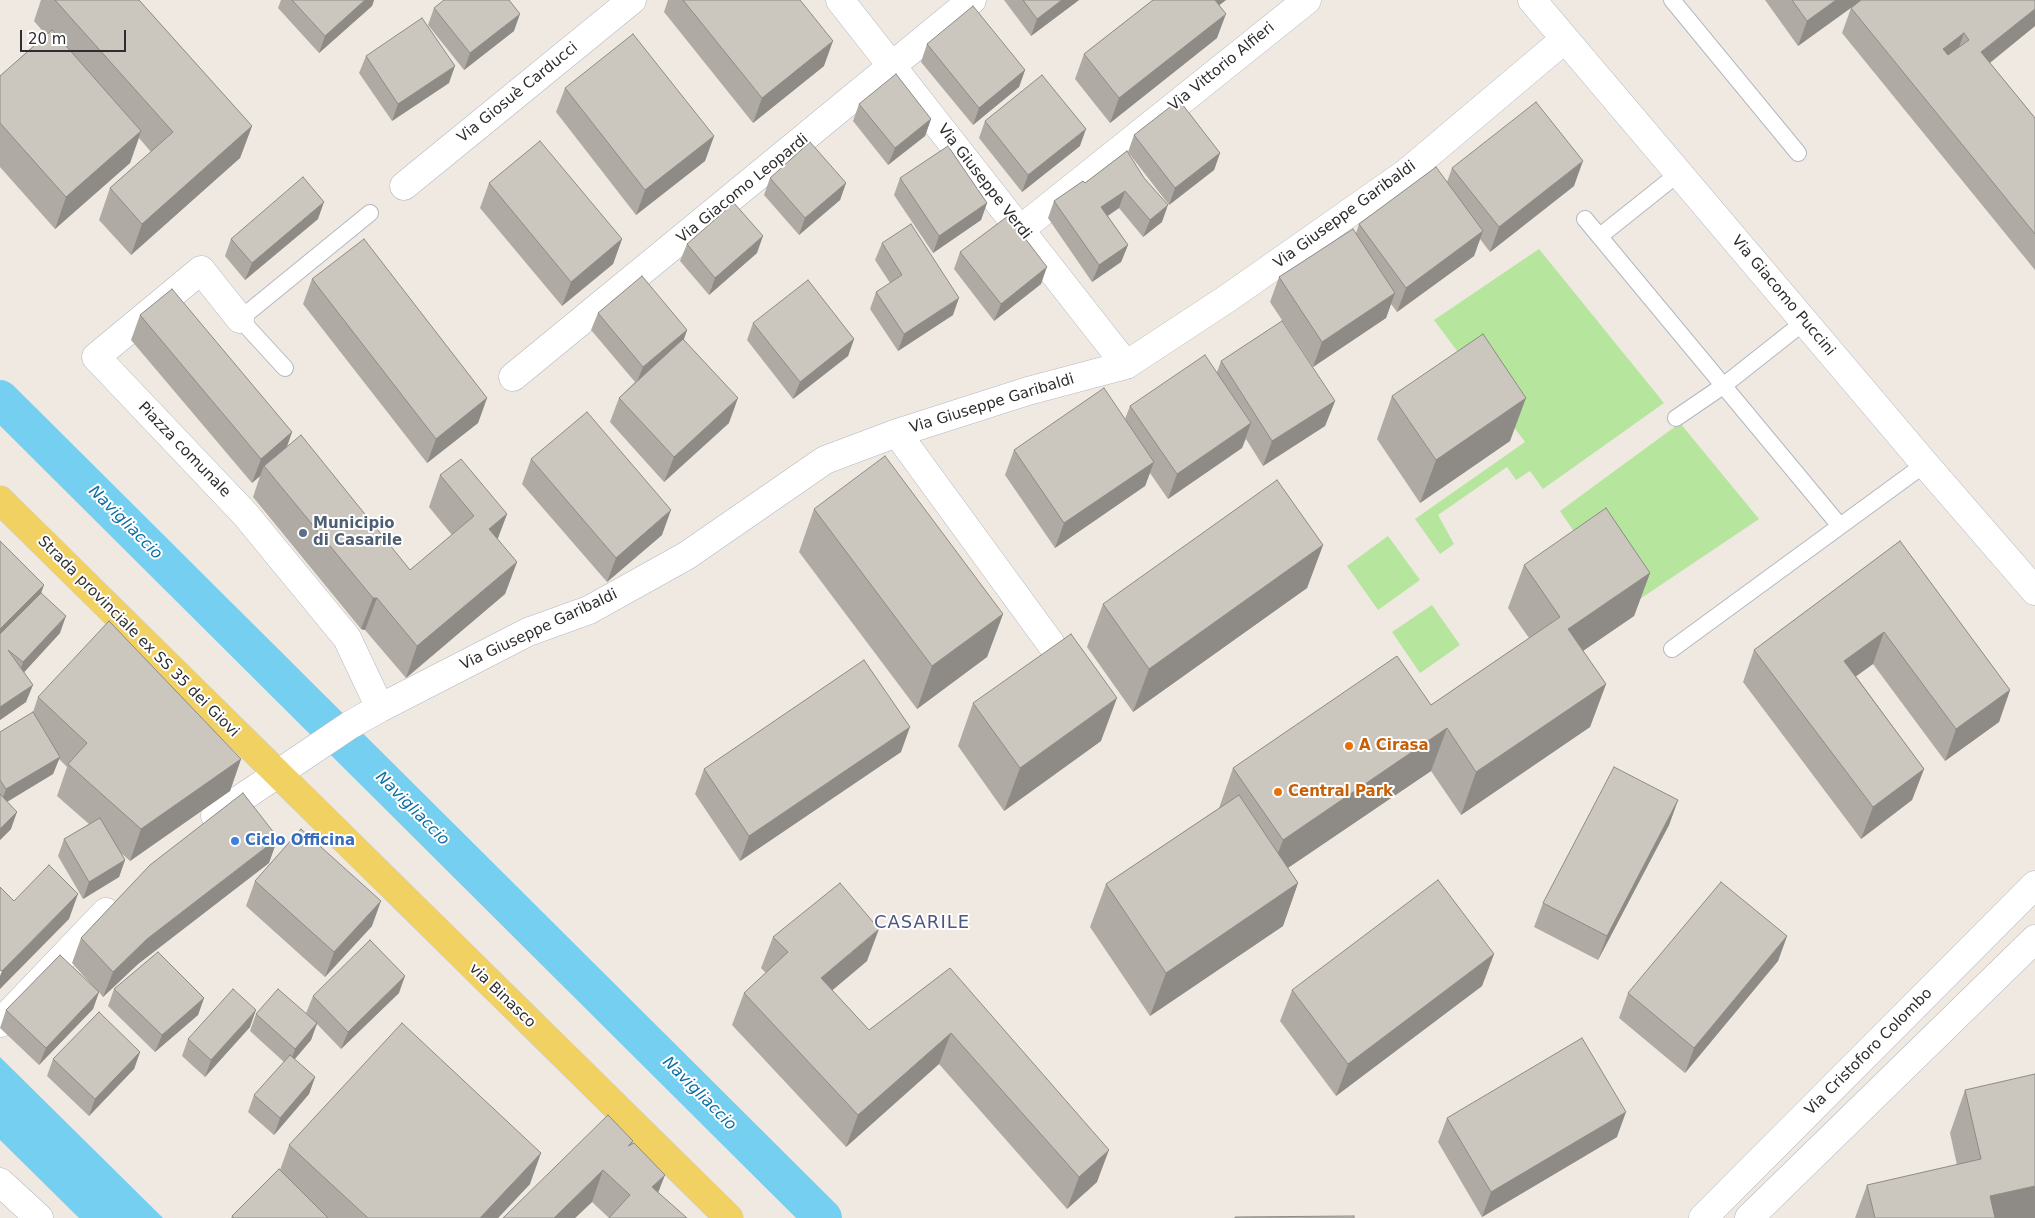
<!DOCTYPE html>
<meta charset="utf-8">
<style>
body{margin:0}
#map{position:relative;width:2035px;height:1218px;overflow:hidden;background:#efe9e1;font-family:"DejaVu Sans",sans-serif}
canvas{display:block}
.scale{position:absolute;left:20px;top:30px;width:106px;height:22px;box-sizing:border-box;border:2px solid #2e2e2e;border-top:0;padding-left:6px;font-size:15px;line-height:18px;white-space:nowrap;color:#2e2e2e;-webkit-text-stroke:4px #fff;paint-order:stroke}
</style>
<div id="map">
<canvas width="2035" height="1218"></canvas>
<div class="scale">20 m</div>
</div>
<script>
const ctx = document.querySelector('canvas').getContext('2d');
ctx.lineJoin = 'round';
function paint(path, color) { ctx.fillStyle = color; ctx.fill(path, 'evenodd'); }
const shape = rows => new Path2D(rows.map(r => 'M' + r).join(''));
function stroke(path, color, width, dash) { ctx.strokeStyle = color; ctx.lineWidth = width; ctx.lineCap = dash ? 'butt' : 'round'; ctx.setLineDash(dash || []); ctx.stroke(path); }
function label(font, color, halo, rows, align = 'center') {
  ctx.font = font + ' "DejaVu Sans",sans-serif'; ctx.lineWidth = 4; ctx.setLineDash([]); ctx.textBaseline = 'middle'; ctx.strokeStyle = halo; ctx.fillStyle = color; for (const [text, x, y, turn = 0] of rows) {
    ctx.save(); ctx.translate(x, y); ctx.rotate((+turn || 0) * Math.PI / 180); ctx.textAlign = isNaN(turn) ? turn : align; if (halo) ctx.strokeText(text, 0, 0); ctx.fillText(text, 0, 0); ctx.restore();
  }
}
paint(shape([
 [1539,249,1664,403,1543,489,1530,471,1516,480,1507,467,1438,515,1454,544,1440,554,1415,519,1525,442,1434,320],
 [1680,423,1759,519,1634,603,1579,539,1560,511],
 [1388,536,1420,580,1378,610,1347,566],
 [1432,605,1460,645,1420,673,1392,632]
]), '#b6e59e');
paint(shape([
 [0,1057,163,1218,79,1218,0,1140]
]), '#75cff0');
stroke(shape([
 [0,399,823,1218]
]), '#75cff0', 38);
const service = shape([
 [1672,0,1798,153],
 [1585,219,1840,526],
 [1600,236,1679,173],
 [285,368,240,319,370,213],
 [1676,418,1723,386,1804,322],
 [1672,649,1925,464]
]);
const minor = shape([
 [840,0,1126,365],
 [1532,0,1925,464,2035,591],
 [404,186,632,0],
 [1021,229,1307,0],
 [240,319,201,270,96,357,245,514,347,638,380,708],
 [513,377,972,0],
 [897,433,1051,644],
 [215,816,350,725,380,708,528,632,589,610,686,556,825,460,897,433,1028,391,1126,365,1228,298,1406,173,1565,39],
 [0,1023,106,912],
 [0,1182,39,1218],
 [1703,1218,2035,885],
 [1749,1218,2035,939]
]);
const primary = shape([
 [0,500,729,1218]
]);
stroke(service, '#b4b7c1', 18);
stroke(minor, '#b4b7c1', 29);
stroke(primary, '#c9c9c9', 29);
stroke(service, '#fff', 16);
stroke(minor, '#fff', 28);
stroke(primary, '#f2d163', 28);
paint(shape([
 [41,0,139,0,252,126,240,158,131,255,99,220,110,188,151,152,139,138,130,163,55,229,0,167,0,76,46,35,34,21],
 [281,0,374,0,372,6,319,53,278,8],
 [668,0,800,0,824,66,753,123,664,12],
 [1004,0,1079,0,1031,36],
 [1153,0,1226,0,1219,5,1217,38,1110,123,1075,79,1084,54],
 [1765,0,2035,0,2035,26,1990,63,2035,118,2035,270,1842,33,1851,8,1853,6,1798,46],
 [434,8,514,31,464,70,428,25],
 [927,44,1025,70,1019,87,973,125,921,62],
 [366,56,449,83,392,121,359,73],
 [565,88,714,136,705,161,636,215,556,112],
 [859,104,931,119,925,136,888,165,853,121],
 [985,121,1080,146,1022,192,979,138],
 [1134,135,1220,153,1214,170,1169,205,1128,152],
 [1127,151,1162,222,1143,237,1119,208,1108,216,1128,245,1121,262,1092,282,1048,218,1054,201,1085,183],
 [1452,168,1574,186,1490,252,1480,239,1474,256,1397,312,1391,304,1386,318,1313,367,1270,302,1279,277,1356,233,1359,224,1447,182],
 [770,178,846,183,840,200,799,235,764,195],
 [900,178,987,203,981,220,933,253,894,195],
 [489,183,622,239,613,264,562,306,480,208],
 [318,219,245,280,225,256,231,239],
 [882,243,953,315,898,351,870,309,876,292,890,283,875,260],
 [687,244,757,253,709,295,680,261],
 [960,252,1041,284,994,321,954,269],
 [312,279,487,398,478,423,427,463,303,304],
 [598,313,687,330,684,339,729,423,664,482,610,422,619,398,635,382,591,330],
 [140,315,292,432,287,447,410,570,452,535,429,507,440,475,507,514,497,540,517,562,505,594,406,678,365,630,361,629,253,497,260,476,252,483,131,340],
 [753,323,854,339,848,356,793,399,747,340],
 [1221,361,1335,401,1325,426,1263,466,1246,439,1242,448,1168,499,1150,473,1145,486,1055,548,1005,475,1014,450,1125,419,1130,406,1217,372],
 [1392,396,1510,441,1420,503,1377,439],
 [531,459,662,535,607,582,522,484],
 [814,509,1003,614,987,657,917,709,799,552],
 [0,541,41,593,60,633,24,672,26,702,0,720],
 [1900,541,2010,690,1999,722,1945,761,1873,664,1856,676,1924,769,1912,800,1861,839,1743,682,1754,650],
 [1323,545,1307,588,1133,712,1087,647,1103,604],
 [1524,565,1650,573,1634,616,1583,651,1606,684,1590,727,1461,815,1431,771,1288,868,1298,883,1283,926,1150,1016,1090,927,1106,884,1219,808,1233,768,1431,705,1529,638,1508,608],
 [38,697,241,759,230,791,130,861,121,853,125,860,119,877,83,899,58,856,64,839,89,824,57,796,67,767,59,759,53,774,7,802,11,829,0,840,0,732,33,712],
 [973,703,1101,741,1004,811,958,746],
 [901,752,740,861,695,794,704,769],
 [1678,800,1669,825,1598,960,1534,927,1543,903],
 [269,863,138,964,103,997,99,992,93,1009,39,1065,0,1028,6,1010,97,991,72,963,81,938],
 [255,881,372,926,325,977,246,906],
 [1787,936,1778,961,1685,1073,1619,1018,1628,993],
 [773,937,867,961,832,990,869,1030,950,968,1097,1182,1067,1209,939,1064,846,1147,732,1025,744,993,766,973,761,968],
 [1494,954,1482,986,1336,1096,1280,1021,1292,990],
 [114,989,204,998,198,1015,155,1052,108,1006],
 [399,993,341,1049,317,1024,311,1040,294,1059,315,1077,309,1094,274,1135,248,1112,254,1095,284,1062,250,1031,256,1014,310,1017,306,1013,313,996],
 [250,1027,205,1077,182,1056,188,1039],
 [140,1052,134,1069,89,1116,47,1076,53,1059],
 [1965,1090,2035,1218,1855,1218,1867,1185,1957,1165,1950,1133],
 [1447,1118,1617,1137,1482,1217,1438,1142],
 [633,1141,632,1144,665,1175,609,1218,592,1202,575,1218,503,1218],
 [289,1145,530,1184,498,1218,231,1218,232,1216,280,1170]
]), '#afaba4');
paint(shape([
 [365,0,374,0,372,6,319,53,325,36],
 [1062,0,1079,0,1031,36,1037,19],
 [1213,0,1226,0,1208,14],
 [1836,0,1862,0,1798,46,1807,21],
 [2035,9,2035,26,1972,77,1981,52],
 [520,14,514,31,464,70,470,53],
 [1226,14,1217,38,1110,123,1119,98],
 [1964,33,1955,58,1934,74,1943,49],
 [833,41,824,66,753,123,762,98],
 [455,66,449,83,392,121,398,104],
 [1025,70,1019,87,973,125,979,108],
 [931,119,925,136,888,165,895,148],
 [252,126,240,158,131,255,142,224],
 [1086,129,1080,146,1022,192,1028,175],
 [141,131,130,163,55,229,66,197],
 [714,136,705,161,636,215,645,190],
 [1220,153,1214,170,1169,205,1175,188],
 [1583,161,1574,186,1490,252,1499,227],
 [846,183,840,200,799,235,805,218],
 [1125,191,1119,208,1095,224,1101,207],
 [324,202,318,219,245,280,252,263],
 [987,203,981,220,933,253,939,236],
 [1168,205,1162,222,1143,237,1150,220],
 [1483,231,1474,256,1397,312,1406,288],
 [763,236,757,253,709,295,715,278],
 [622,239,613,264,562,306,571,282],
 [1128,245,1121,262,1092,282,1099,265],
 [1047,267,1041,284,994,321,1001,304],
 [1395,293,1386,318,1313,367,1322,342],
 [959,298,953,315,898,351,904,334],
 [687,330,681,347,636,384,643,367],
 [854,339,848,356,793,399,800,382],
 [487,398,478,423,427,463,436,439],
 [738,398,729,423,664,482,674,457],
 [1526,398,1510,441,1420,503,1436,460],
 [1335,401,1325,426,1263,466,1272,441],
 [1251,423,1242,448,1168,499,1177,474],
 [292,432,283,457,264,466,260,476,252,483,261,459],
 [1154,462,1145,486,1055,548,1064,523],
 [671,510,662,535,607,582,616,558],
 [507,514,495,546,489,529],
 [1323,545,1307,588,1133,712,1149,669],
 [517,562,505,594,406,678,417,646],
 [1650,573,1634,616,1552,672,1568,629],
 [44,585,35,610,0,645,0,629],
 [373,598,377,598,365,630,361,629],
 [1003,614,987,657,917,709,932,666],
 [66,616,60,633,17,680,23,662],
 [1884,632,1873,664,1833,693,1844,661],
 [1606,684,1590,727,1461,815,1476,772],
 [33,685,26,702,0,720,0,707],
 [2010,690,1999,722,1945,761,1956,729],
 [1117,698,1101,741,1004,811,1020,768],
 [910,727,901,752,740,861,749,836],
 [1447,728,1431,771,1267,882,1283,840],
 [60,757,53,774,0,806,6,789],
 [241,759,230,791,130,861,141,829],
 [1924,769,1912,800,1861,839,1873,807],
 [1678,800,1669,825,1598,960,1607,936],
 [17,812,11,829,0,840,0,829],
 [278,838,269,863,138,964,103,997,113,972,147,939],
 [125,860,119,877,83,899,89,882],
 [1298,883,1283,926,1150,1016,1166,973],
 [78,894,69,919,0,989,0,976,2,971],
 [381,901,372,926,325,977,334,952],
 [879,929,867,961,809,1010,821,978],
 [1787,936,1778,961,1685,1073,1694,1048],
 [1494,954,1482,986,1336,1096,1348,1064],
 [405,976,399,993,341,1049,348,1032],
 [99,992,93,1009,39,1065,46,1048],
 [204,998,198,1015,155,1052,162,1035],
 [256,1010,250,1027,205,1077,211,1060],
 [317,1023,311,1040,289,1066,295,1049],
 [951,1033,939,1064,846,1147,858,1115],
 [140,1052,134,1069,89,1116,95,1099],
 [315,1077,309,1094,274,1135,280,1118],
 [1626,1112,1617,1137,1482,1217,1491,1192],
 [1109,1150,1097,1182,1067,1209,1079,1177],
 [541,1153,530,1184,498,1218,480,1218],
 [603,1170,592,1202,575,1218,554,1218],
 [665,1175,653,1206,652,1187],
 [2035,1186,2035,1218,1981,1218,1990,1196]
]), '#8e8b86');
const building = shape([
 [55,0,139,0,252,126,142,224,110,188,173,132,55,0],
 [292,0,365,0,325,36,292,0],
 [444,0,509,0,520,14,470,53,434,8,444,0],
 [683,0,800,0,833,41,762,98,683,0],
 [1023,0,1062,0,1037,19,1023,0],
 [1153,0,1215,0,1226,14,1119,98,1084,54,1153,0],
 [1792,0,1836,0,1807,21,1792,0],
 [1861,0,2035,0,2035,9,1981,52,2035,118,2035,234,1851,8,1861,0],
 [1964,33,1969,40,1948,55,1943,49,1964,33],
 [973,6,1025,70,979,108,927,44,973,6],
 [422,18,455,66,398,104,366,56,422,18],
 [52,30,141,131,66,197,0,123,0,76,52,30],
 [633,34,714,136,645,190,565,88,633,34],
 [896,74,931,119,895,148,859,104,896,74],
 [1042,75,1086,129,1028,175,985,121,1042,75],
 [1179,100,1220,153,1175,188,1134,135,1179,100],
 [1536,102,1583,161,1499,227,1452,168,1536,102],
 [540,141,622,239,571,282,489,183,540,141],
 [810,142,846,183,805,218,770,178,810,142],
 [948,146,987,203,939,236,900,178,948,146],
 [1127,151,1144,178,1168,205,1150,220,1125,191,1101,207,1128,245,1099,265,1054,201,1083,181,1085,183,1127,151],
 [1436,167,1483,231,1406,288,1359,224,1436,167],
 [303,177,324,202,252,263,231,239,303,177],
 [734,203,763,236,715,278,687,244,734,203],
 [1008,216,1047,267,1001,304,960,252,1008,216],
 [911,224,959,298,904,334,876,292,902,275,882,243,911,224],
 [1353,229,1395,293,1322,342,1279,277,1353,229],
 [364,239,487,398,436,439,312,279,364,239],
 [642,276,687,330,643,367,598,313,642,276],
 [808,280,854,339,800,382,753,323,808,280],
 [172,289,292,432,261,459,140,315,172,289],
 [1282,321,1335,401,1272,441,1221,361,1282,321],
 [1483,334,1526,398,1436,460,1392,396,1483,334],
 [683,339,738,398,674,457,619,398,683,339],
 [1205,355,1251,423,1177,474,1130,406,1205,355],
 [1104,388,1154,462,1064,523,1014,450,1104,388],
 [587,412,671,510,616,558,531,459,587,412],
 [301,435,410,570,474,516,440,475,461,459,507,514,489,529,517,562,417,646,377,598,373,598,264,466,301,435],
 [885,456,1003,614,932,666,814,509,885,456],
 [1277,480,1323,545,1149,669,1103,604,1277,480],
 [1606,508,1650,573,1568,629,1606,684,1476,772,1447,728,1283,840,1233,768,1397,656,1431,705,1560,617,1524,565,1606,508],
 [0,541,44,585,0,629,0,541],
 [1900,541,2010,690,1956,729,1884,632,1844,661,1924,769,1873,807,1754,650,1900,541],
 [41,593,66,616,23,662,8,650,33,685,0,707,0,634,41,593],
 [109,621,241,759,141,829,68,764,87,743,38,697,109,621],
 [1071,634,1117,698,1020,768,973,703,1071,634],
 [864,660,910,727,749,836,704,769,864,660],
 [33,712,60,757,6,789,0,780,0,732,33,712],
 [1614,767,1678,800,1607,936,1543,903,1614,767],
 [243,793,278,838,147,939,113,972,81,938,150,865,243,793],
 [0,794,17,812,0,829,0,794],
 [1239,795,1298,883,1166,973,1106,884,1239,795],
 [100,818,125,860,89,882,64,839,100,818],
 [301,829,381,901,334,952,255,881,301,829],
 [49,865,78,894,2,971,0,970,0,887,14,901,49,865],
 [1438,880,1494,954,1348,1064,1292,990,1438,880],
 [1721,882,1787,936,1694,1048,1628,993,1721,882],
 [840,883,879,929,821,978,869,1030,950,968,1109,1150,1079,1177,951,1033,858,1115,744,993,788,952,773,937,840,883],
 [370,940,405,976,348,1032,313,996,370,940],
 [158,952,204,998,162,1035,114,989,158,952],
 [60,955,99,992,46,1048,6,1010,60,955],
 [233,989,256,1010,211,1060,188,1039,233,989],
 [278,989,317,1023,295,1049,256,1014,278,989],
 [99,1012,140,1052,95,1099,53,1059,99,1012],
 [402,1023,541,1153,480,1218,368,1218,289,1145,402,1023],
 [1582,1038,1626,1112,1491,1192,1447,1118,1582,1038],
 [290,1055,315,1077,280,1118,254,1095,290,1055],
 [2035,1074,2035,1186,1990,1196,1995,1218,1875,1218,1867,1185,1981,1159,1965,1090,2035,1074],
 [608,1115,633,1141,628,1146,634,1143,665,1175,652,1187,687,1218,609,1218,630,1195,603,1170,554,1218,503,1218,608,1115],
 [279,1169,328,1218,234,1218,232,1216,279,1169],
 [1354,1216,1354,1218,1235,1218,1235,1217,1354,1216]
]);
paint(building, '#cbc7bf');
stroke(building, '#8e8b86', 1);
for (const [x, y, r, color] of [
 [303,533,5,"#5c6f8a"],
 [1349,746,5,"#e8710a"],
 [1278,792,5,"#e8710a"],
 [235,841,5,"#3f7fe0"]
]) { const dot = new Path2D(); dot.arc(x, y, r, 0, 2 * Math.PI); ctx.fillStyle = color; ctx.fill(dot); stroke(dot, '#fff', 2); }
label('15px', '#2e2e2e', '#fff', [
 ["Via Vittorio Alfieri",1222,67,-39],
 ["Via Giosuè Carducci",518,93,-39],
 ["Via Giuseppe Verdi",984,182,52],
 ["Via Giacomo Leopardi",743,189,-39],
 ["Via Giuseppe Garibaldi",1345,215,-36],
 ["Via Giacomo Puccini",1783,296,50],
 ["Via Giuseppe Garibaldi",992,404,-17],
 ["Piazza comunale",184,450,46],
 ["Via Giuseppe Garibaldi",539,630,-25],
 ["Strada provinciale ex SS 35 dei Giovi",138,637,45],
 ["via Binasco",502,996,44],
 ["Via Cristoforo Colombo",1869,1052,-45]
]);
label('bold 15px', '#4e5e75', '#fff', [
 ["Municipio",313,524],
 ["di Casarile",313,541]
], 'left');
label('bold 15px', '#c56008', '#fff', [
 ["A Cirasa",1359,746],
 ["Central Park",1288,792]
], 'left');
label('bold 15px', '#366cbe', '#fff', [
 ["Ciclo Officina",245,841]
], 'left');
label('italic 16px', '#0d6fa3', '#fff', [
 ["Navigliaccio",125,523,45],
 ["Navigliaccio",412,809,45],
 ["Navigliaccio",699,1094,45]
]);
ctx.letterSpacing = '1px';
label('18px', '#4d5680', '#fff', [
 ["CASARILE",922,923]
]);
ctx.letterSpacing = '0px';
</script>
